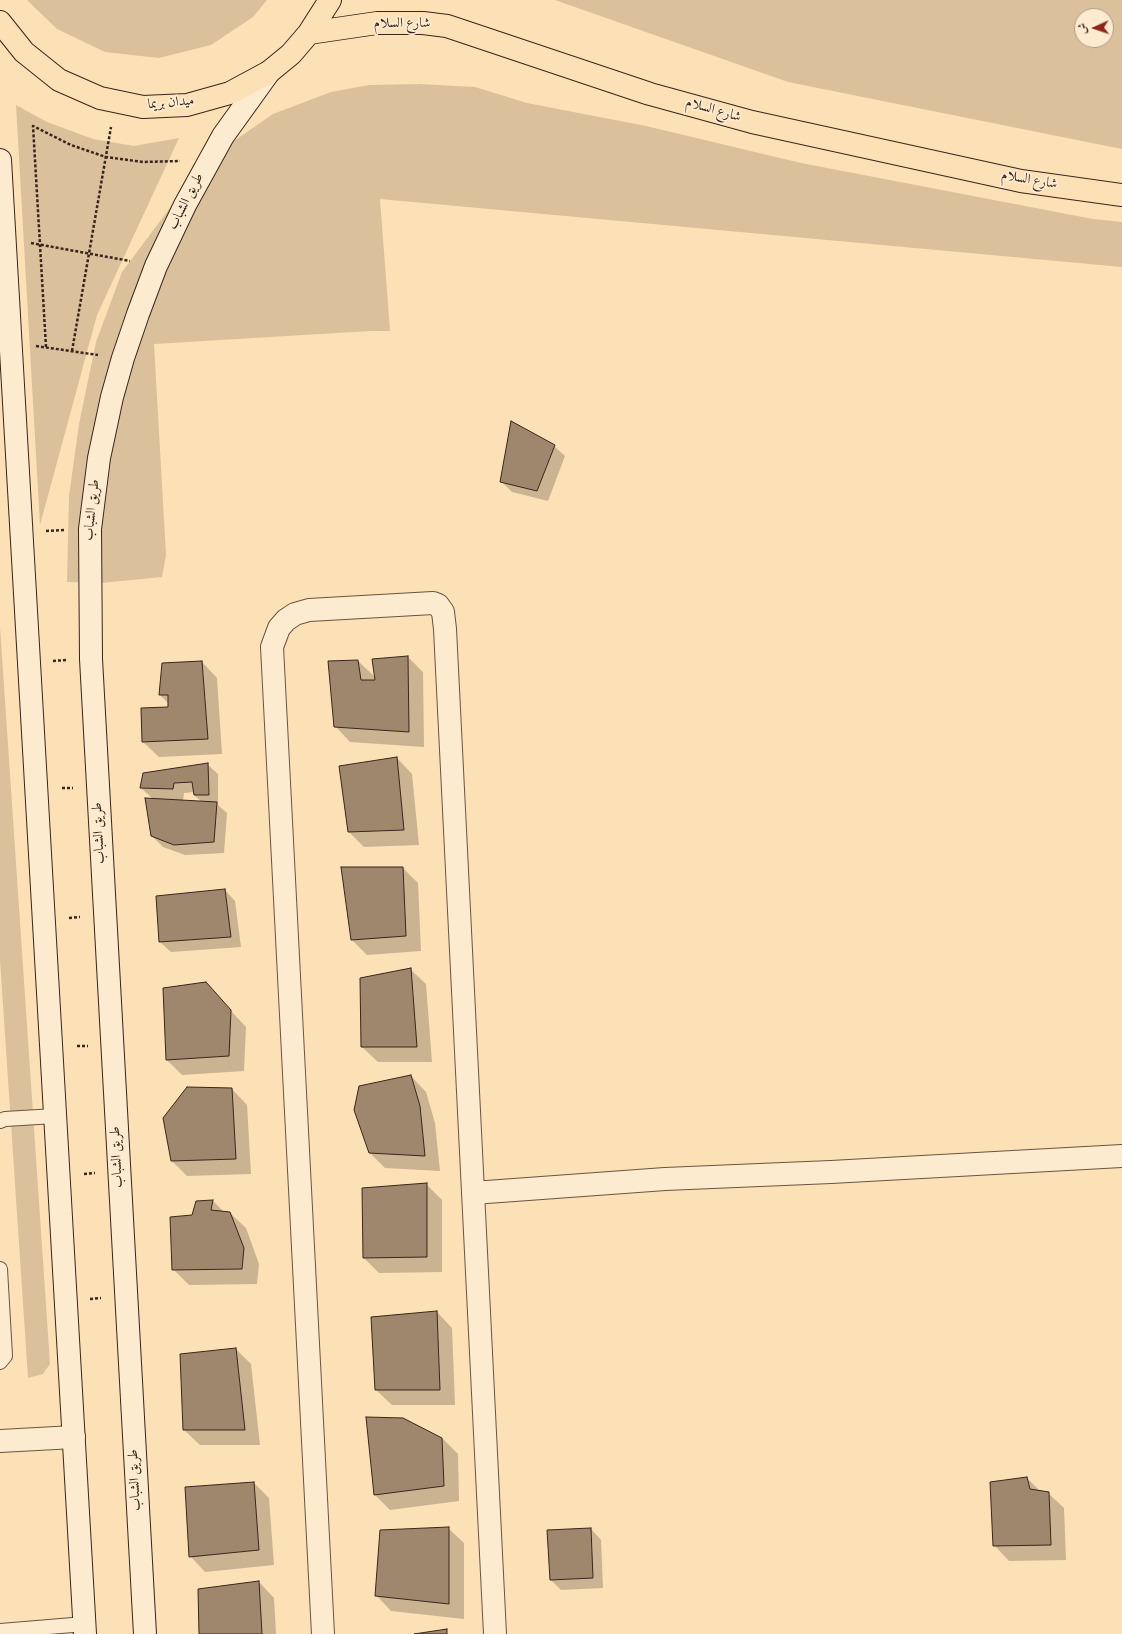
<!DOCTYPE html>
<meta charset="utf-8">
<style>
body{margin:0}
#map{position:relative;width:1122px;height:1634px;overflow:hidden;background:#fce0b6;font-family:"Sorts Mill Goudy",Amiri,serif}
canvas{display:block}
.north{position:absolute;left:1074px;top:8px;width:40px;height:40px;box-sizing:border-box;background:#fdebd0;border:1px solid #ae9c88;border-radius:50%;rotate:267deg;font-size:11px;font-weight:700;line-height:16px;text-align:center;color:#38261d}
.north::after{content:'';display:block;margin:auto;width:14px;height:18px;background:#8f2418;clip-path:polygon(50% 0,100% 100%,50% 72%,0 100%)}
</style>
<div id="map">
<canvas width="1122" height="1634"></canvas>
<div class="north">ش</div>
</div>
<script>
const ctx = document.querySelector('canvas').getContext('2d');
ctx.lineJoin = 'round';
function paint(path, color) { ctx.fillStyle = color; ctx.fill(path, 'evenodd'); }
const shape = rows => new Path2D(rows.map(r => 'M' + r).join(''));
function stroke(path, color, width, dash) { ctx.strokeStyle = color; ctx.lineWidth = width; ctx.lineCap = dash ? 'butt' : 'round'; ctx.setLineDash(dash || []); ctx.stroke(path); }
function label(font, color, halo, rows, align = 'center') {
  ctx.font = font + ' "Sorts Mill Goudy",Amiri,serif'; ctx.lineWidth = 3.5; ctx.setLineDash([]); ctx.textBaseline = 'middle'; ctx.strokeStyle = halo; ctx.fillStyle = color; for (const [text, x, y, turn = 0] of rows) {
    ctx.save(); ctx.translate(x, y); ctx.rotate((+turn || 0) * Math.PI / 180); ctx.textAlign = isNaN(turn) ? turn : align; if (halo) ctx.strokeText(text, 0, 0); ctx.fillText(text, 0, 0); ctx.restore();
  }
}
paint(shape([
 [27,0,267,0,253,17,211,45,159,58,105,52,57,29],
 [555,0,1122,0,1122,149,788,82],
 [1082,16,1106,16,1106,40,1082,40],
 [419,84,475,87,527,103,646,126,801,163,1093,219,1122,222,1122,267,380,199,390,331,371,331,154,344,166,555,162,577,101,583,67,582,69,496,79,424,96,342,122,272,205,161,273,114,331,92,369,85],
 [16,105,47,122,93,139,134,146,179,138,97,315,40,525],
 [0,627,50,1364,43,1374,28,1378,0,960]
]), '#dbc09c');
paint(shape([
 [554,446,565,456,548,501,512,492,501,481],
 [408,657,423,672,424,747,350,742,335,726,358,661,374,676,374,681],
 [202,662,217,678,222,754,159,757,143,742,169,708,169,704,160,695],
 [397,758,412,774,419,845,364,847,349,832],
 [207,764,218,774,218,805,227,813,224,853,185,855,163,847,152,836,153,799,141,788],
 [194,792,194,795,202,802,183,801,184,793],
 [403,868,418,883,421,951,367,955,352,940],
 [225,890,235,901,241,947,171,952,160,942],
 [410,969,426,984,432,1062,378,1062,362,1047],
 [205,983,246,1027,244,1071,182,1075,167,1060],
 [411,1076,426,1092,435,1123,440,1171,385,1168,370,1153],
 [232,1089,247,1105,251,1174,187,1176,172,1161],
 [426,1184,442,1200,442,1272,379,1273,364,1258],
 [213,1201,224,1212,230,1213,246,1228,259,1264,257,1284,189,1285,173,1269,197,1202],
 [437,1312,452,1328,455,1405,392,1405,376,1390],
 [236,1349,251,1364,260,1445,200,1445,184,1430],
 [442,1438,458,1454,459,1501,390,1510,374,1494],
 [1027,1478,1040,1491,1048,1493,1064,1508,1066,1560,1009,1561,994,1545],
 [254,1483,269,1498,274,1565,205,1572,190,1556],
 [448,1528,464,1543,464,1619,391,1611,376,1595],
 [591,1529,601,1540,603,1588,561,1590,551,1580],
 [259,1582,274,1598,276,1634,200,1634]
]), '#0003');
const building = shape([
 [511,421,555,445,537,491,500,482,511,421],
 [408,656,409,732,334,727,328,661,358,660,361,680,375,680,372,659,408,656],
 [202,661,208,739,142,742,141,708,168,707,168,695,159,695,162,663,202,661],
 [397,757,404,830,348,832,339,766,397,757],
 [208,763,209,795,194,795,192,782,174,783,173,789,140,788,143,773,208,763],
 [145,798,217,802,214,842,174,845,151,836,145,798],
 [341,867,403,867,406,936,351,940,341,867],
 [225,889,231,937,159,942,156,896,225,889],
 [411,968,417,1047,361,1047,360,978,411,968],
 [206,982,231,1010,229,1056,166,1060,163,988,206,982],
 [411,1075,420,1106,425,1156,369,1153,354,1110,359,1086,411,1075],
 [187,1087,232,1088,236,1159,171,1161,163,1118,187,1087],
 [427,1183,427,1257,363,1258,362,1188,427,1183],
 [213,1200,211,1210,230,1212,244,1248,242,1269,172,1270,170,1217,192,1215,196,1201,213,1200],
 [437,1311,440,1390,375,1390,371,1317,437,1311],
 [236,1348,245,1430,183,1430,180,1354,236,1348],
 [366,1417,403,1418,442,1438,444,1486,374,1495,366,1417],
 [1027,1477,1030,1489,1049,1492,1051,1545,993,1546,990,1482,1027,1477],
 [254,1482,259,1550,189,1557,185,1487,254,1482],
 [449,1527,449,1604,375,1596,380,1530,449,1527],
 [591,1528,593,1578,550,1580,547,1530,591,1528],
 [259,1581,262,1634,199,1634,198,1589,259,1581],
 [447,1629,447,1634,414,1634,447,1629]
]);
paint(building, '#9e876d');
stroke(building, '#38261d', 1);
const lane = shape([
 [0,1121,5,1119,55,1116],
 [0,1269,5,1356,0,1362],
 [0,1631,85,1624]
]);
const street = shape([
 [473,1193,665,1179,831,1172,1122,1156],
 [0,1441,74,1437],
 [323,1634,272,647,279,628,286,620,295,614,309,610,433,603,438,605,443,612,445,629,495,1634]
]);
const secondary = shape([
 [0,160,85,1634],
 [145,1634,91,659,90,529,99,458,112,397,123,358,138,314,156,266,185,205,223,136,269,72]
]);
const highway = shape([
 [0,22,24,52,59,80,100,98,143,107,187,105,230,93,269,72,291,54,309,33,330,0],
 [309,33,377,23,423,23,447,26,650,94,752,122,1021,181,1122,195]
]);
stroke(lane, '#695443', 16);
stroke(street, '#695443', 24);
stroke(secondary, '#38261d', 24);
stroke(highway, '#38261d', 24);
stroke(shape([
 [31,243,130,261],
 [36,346,98,355],
 [46,347,33,126,71,145,106,157,143,162,180,161],
 [72,351,111,127],
 [46,531,65,530],
 [53,661,66,660],
 [62,788,73,788],
 [69,918,80,917],
 [77,1046,88,1046],
 [84,1174,95,1173],
 [90,1299,101,1298]
]), '#38261d', 2.5, [3, 2]);
stroke(lane, '#fdebd0', 14);
stroke(street, '#fdebd0', 22);
stroke(secondary, '#fdebd0', 22);
stroke(highway, '#fce0b6', 22);
label('14px', '#38261d', '#fdebd0', [
 ["شارع السلام",402,25],
 ["ميدان بريما",171,104,-5],
 ["شارع السلام",713,111,16],
 ["شارع السلام",1029,181,10],
 ["طريق الشباب",187,202,-63],
 ["طريق الشباب",93,510,-84],
 ["طريق الشباب",100,833,-93],
 ["طريق الشباب",118,1157,-93],
 ["طريق الشباب",136,1480,-93]
]);
</script>
